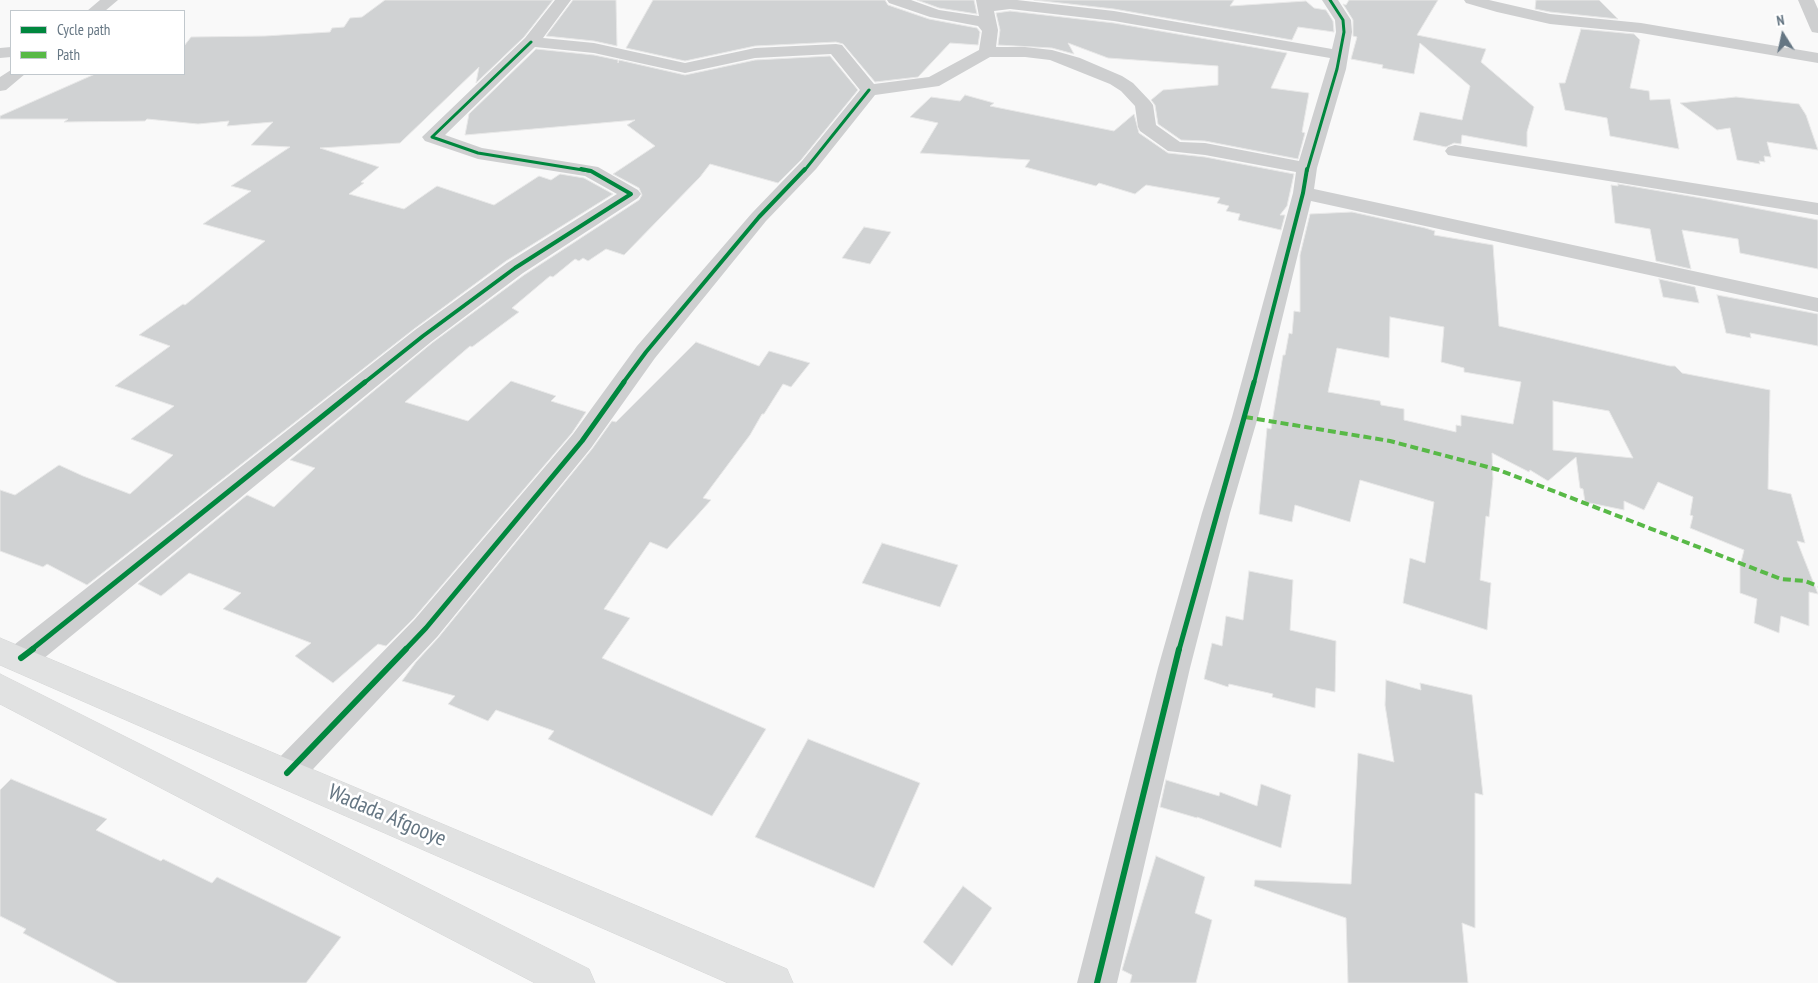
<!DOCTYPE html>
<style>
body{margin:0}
#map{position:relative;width:1818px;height:983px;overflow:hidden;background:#f9f9f9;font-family:"PT Sans Narrow",sans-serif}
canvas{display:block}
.legend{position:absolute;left:10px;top:10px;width:175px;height:65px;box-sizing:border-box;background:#fff;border:1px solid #c1c8cd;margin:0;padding:6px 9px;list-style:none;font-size:15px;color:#657683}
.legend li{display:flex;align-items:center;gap:10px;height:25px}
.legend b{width:25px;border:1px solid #c1c8cd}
.north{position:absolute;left:1758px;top:10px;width:50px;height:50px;-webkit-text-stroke:4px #fff;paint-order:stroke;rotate:350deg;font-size:14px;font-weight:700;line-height:20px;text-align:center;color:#657683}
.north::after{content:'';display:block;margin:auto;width:18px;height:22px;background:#657683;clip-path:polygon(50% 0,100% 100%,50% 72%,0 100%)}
</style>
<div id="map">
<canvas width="1818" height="983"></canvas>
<ul class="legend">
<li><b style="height:6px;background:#00873e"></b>Cycle path</li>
<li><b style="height:6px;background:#58b947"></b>Path</li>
</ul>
<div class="north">N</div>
</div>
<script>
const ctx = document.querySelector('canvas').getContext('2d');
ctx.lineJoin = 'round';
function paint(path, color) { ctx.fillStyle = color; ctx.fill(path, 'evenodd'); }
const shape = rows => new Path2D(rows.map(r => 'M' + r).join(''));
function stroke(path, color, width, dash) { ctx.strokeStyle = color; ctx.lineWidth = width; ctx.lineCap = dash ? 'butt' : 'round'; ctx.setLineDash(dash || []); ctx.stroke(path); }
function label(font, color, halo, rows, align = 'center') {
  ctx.font = font + ' "PT Sans Narrow",sans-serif'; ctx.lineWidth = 5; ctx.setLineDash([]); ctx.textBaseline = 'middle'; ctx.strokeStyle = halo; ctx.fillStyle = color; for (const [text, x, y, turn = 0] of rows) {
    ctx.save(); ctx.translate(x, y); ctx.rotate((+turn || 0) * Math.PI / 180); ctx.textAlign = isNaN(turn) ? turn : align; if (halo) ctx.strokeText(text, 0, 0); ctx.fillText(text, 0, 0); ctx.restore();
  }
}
const building = shape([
 [385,0,553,0,524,37,476,83,479,67,400,143,320,148,379,167,361,182,364,183,349,194,404,209,437,186,494,205,539,176,551,180,560,174,584,178,613,194,506,261,414,329,87,585,47,564,43,567,0,551,0,490,15,495,59,465,83,476,130,494,173,455,131,439,174,406,115,386,170,346,139,335,183,304,185,305,265,241,203,224,251,191,231,186,290,147,251,145,273,122,227,126,229,121,198,124,147,119,145,121,64,122,68,119,0,119,0,116,95,74,184,74,184,46,191,37,265,36,330,32,332,28,344,27,350,18,362,17,385,0],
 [573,0,616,0,617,46,594,41,546,36,573,0],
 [653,0,885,0,888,5,929,19,977,28,980,32,978,45,950,43,918,77,875,82,843,44,836,42,755,46,685,61,626,48,653,0],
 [917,0,974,0,977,14,939,8,917,0],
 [1034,0,1234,0,1230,6,1306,1,1314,8,1326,10,1333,21,1334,32,1298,27,1292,40,1114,9,1034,0],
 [1349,0,1438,0,1417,35,1486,49,1481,62,1534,107,1527,132,1527,147,1462,135,1461,144,1454,143,1446,147,1413,140,1420,112,1462,120,1470,86,1420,43,1414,74,1382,68,1383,65,1351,59,1357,37,1353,36,1353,20,1343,4,1346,5,1349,0],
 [1536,0,1599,0,1618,19,1550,12,1535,9,1536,0],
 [1010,11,1114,23,1287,53,1271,88,1309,93,1302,132,1305,133,1298,159,1205,141,1181,140,1158,124,1155,105,1151,100,1163,90,1218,85,1218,66,1108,58,1068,43,1074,54,1052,48,998,45,1000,30,996,13,1010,11],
 [1581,29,1634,34,1640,40,1630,88,1649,91,1650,100,1670,99,1679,149,1610,136,1607,118,1565,110,1559,83,1565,83,1581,29],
 [536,49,594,55,618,60,618,63,619,60,685,75,755,60,830,56,858,90,801,160,778,183,710,164,700,177,624,255,606,249,588,261,583,258,579,261,575,259,553,277,550,276,512,308,519,312,472,347,470,346,405,402,468,421,511,381,556,396,551,401,586,412,572,433,414,618,386,646,378,644,333,683,295,656,311,643,223,609,241,593,189,573,161,596,138,584,247,495,274,507,315,468,290,460,432,343,524,275,639,200,642,195,639,188,613,174,655,146,627,125,635,120,465,135,469,114,536,49],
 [965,95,994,103,990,106,1114,131,1134,114,1139,133,1168,153,1205,157,1294,174,1287,206,1280,215,1285,215,1281,230,1238,220,1240,214,1226,211,1229,206,1217,203,1220,198,1146,185,1135,194,1099,183,1096,186,1025,167,1030,160,920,153,938,123,910,117,931,97,960,101,965,95],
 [1736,97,1799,104,1806,115,1818,150,1767,142,1771,157,1764,156,1765,162,1759,161,1760,164,1737,160,1730,128,1717,130,1680,103,1736,97],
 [1618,184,1707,199,1818,220,1818,269,1740,253,1738,239,1682,230,1691,269,1656,261,1650,229,1615,223,1611,185,1618,186,1618,184],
 [1352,212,1425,228,1435,231,1434,235,1493,245,1499,326,1670,366,1675,366,1682,373,1770,390,1768,489,1791,494,1805,543,1797,541,1818,594,1809,592,1809,626,1781,616,1779,633,1754,623,1757,599,1740,593,1740,566,1744,550,1690,528,1693,516,1690,515,1693,497,1658,482,1644,510,1624,501,1624,510,1585,502,1583,489,1580,488,1576,457,1548,481,1530,470,1529,472,1492,453,1493,479,1489,517,1486,516,1480,580,1491,583,1487,630,1403,603,1410,558,1425,563,1434,502,1360,480,1350,522,1295,505,1292,522,1259,514,1267,428,1271,429,1283,355,1285,355,1289,333,1292,334,1294,311,1300,312,1300,255,1310,214,1352,212],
 [1390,317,1444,327,1441,362,1464,368,1464,372,1521,382,1513,424,1461,415,1461,426,1456,425,1456,432,1404,420,1404,409,1381,405,1380,401,1328,392,1337,348,1389,358,1390,317],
 [1553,401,1609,411,1633,458,1553,450,1553,401],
 [864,227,891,232,870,264,842,258,864,227],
 [1659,279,1695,287,1699,303,1663,297,1659,279],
 [1717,295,1818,314,1818,346,1750,333,1751,338,1726,333,1717,295],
 [696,342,759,366,769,351,810,363,791,387,783,384,764,414,762,414,750,435,703,498,711,500,667,549,650,542,604,609,630,618,602,658,766,729,712,816,548,739,554,731,496,710,488,721,448,704,455,696,402,681,416,662,438,638,592,449,612,421,616,422,696,342],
 [882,543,958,565,940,607,862,583,882,543],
 [1249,571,1293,580,1290,630,1336,641,1335,692,1316,688,1315,708,1272,697,1273,694,1229,684,1228,687,1204,679,1212,643,1222,646,1226,616,1243,620,1249,571],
 [1386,680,1421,690,1420,683,1472,695,1483,795,1475,793,1475,928,1462,923,1468,983,1348,983,1346,918,1254,886,1255,880,1351,884,1358,753,1394,762,1385,705,1386,680],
 [808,739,920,783,874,888,755,837,808,739],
 [11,779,107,819,96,830,161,861,163,859,212,883,217,877,341,937,306,983,118,983,23,933,26,929,0,916,0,790,11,779],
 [1166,780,1219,796,1220,792,1257,806,1261,784,1291,795,1281,848,1197,817,1197,818,1160,807,1166,780],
 [1156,856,1205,877,1195,913,1212,920,1196,983,1130,983,1132,975,1122,970,1156,856],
 [963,886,992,908,952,966,923,942,963,886]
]);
paint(building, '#d0d2d3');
stroke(building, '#e8e8e8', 1);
const highway = shape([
 [0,638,787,969,793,983,728,983,0,665,0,638],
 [0,674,589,969,595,983,535,983,0,704,0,674]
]);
stroke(highway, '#d5d6d6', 1);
paint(shape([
 [100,0,118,0,105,11,87,11,100,0],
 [555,0,571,0,543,38,594,43,685,63,755,48,836,44,842,45,874,84,929,77,979,50,982,31,978,26,930,17,889,3,887,0,911,0,939,10,979,16,976,0,1017,0,1114,11,1332,49,1336,32,1335,20,1322,0,1338,0,1351,20,1352,32,1346,69,1317,168,1314,189,1818,298,1818,312,1311,201,1258,417,1230,513,1190,668,1117,983,1077,983,1158,668,1202,513,1232,417,1293,193,1296,172,1205,155,1168,151,1140,131,1138,127,1135,106,1121,91,1110,84,1050,60,1025,57,990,57,939,86,875,95,816,169,766,221,655,358,591,448,437,637,299,784,287,789,275,784,270,773,275,762,415,619,573,434,637,346,752,213,802,161,860,90,831,54,755,58,685,73,594,53,535,47,445,135,482,148,598,167,638,190,641,194,638,198,523,273,431,342,32,668,21,672,10,668,5,658,10,648,415,330,507,263,617,194,585,176,478,159,425,141,422,137,525,38,555,0],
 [1010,9,1114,21,1330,58,1299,161,1205,143,1180,142,1156,125,1153,105,1150,101,1133,83,1122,76,1080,58,1052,50,1025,47,996,47,998,30,994,11,1010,9],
 [1464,0,1489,0,1550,14,1641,23,1818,53,1818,63,1641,33,1550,24,1497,12,1466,3,1464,0],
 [1798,0,1814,0,1818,9,1818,33,1812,32,1810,28,1798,0],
 [11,47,11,57,0,58,0,48,11,47],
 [11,70,11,74,25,74,6,90,0,91,0,77,11,70],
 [1455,145,1818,203,1818,215,1448,155,1445,151,1448,147,1455,145]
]), '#cecfd0');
paint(highway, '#e1e2e2');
stroke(shape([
 [1245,417,1390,441,1499,470,1781,579,1805,581,1818,586]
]), '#58b947', 4, [8, 4]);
stroke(shape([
 [531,42,432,137,478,153,589,171],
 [804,171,869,90],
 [1307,171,1337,69,1344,32,1343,20,1330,0]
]), '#00873e', 3);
stroke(shape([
 [364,383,423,336,515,268,631,194,591,171,581,169],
 [623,383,646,352,759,217,805,169],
 [1254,383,1303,193,1307,169]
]), '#00873e', 4);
stroke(shape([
 [31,650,365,382],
 [405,650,426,628,582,441,624,382],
 [1179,650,1254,382]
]), '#00873e', 5);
stroke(shape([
 [21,658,33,649],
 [287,773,406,649],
 [1097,983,1179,649]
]), '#00873e', 6);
label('22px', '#657683', '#fff', [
 ["Wadada Afgooye",387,816,23]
]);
</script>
